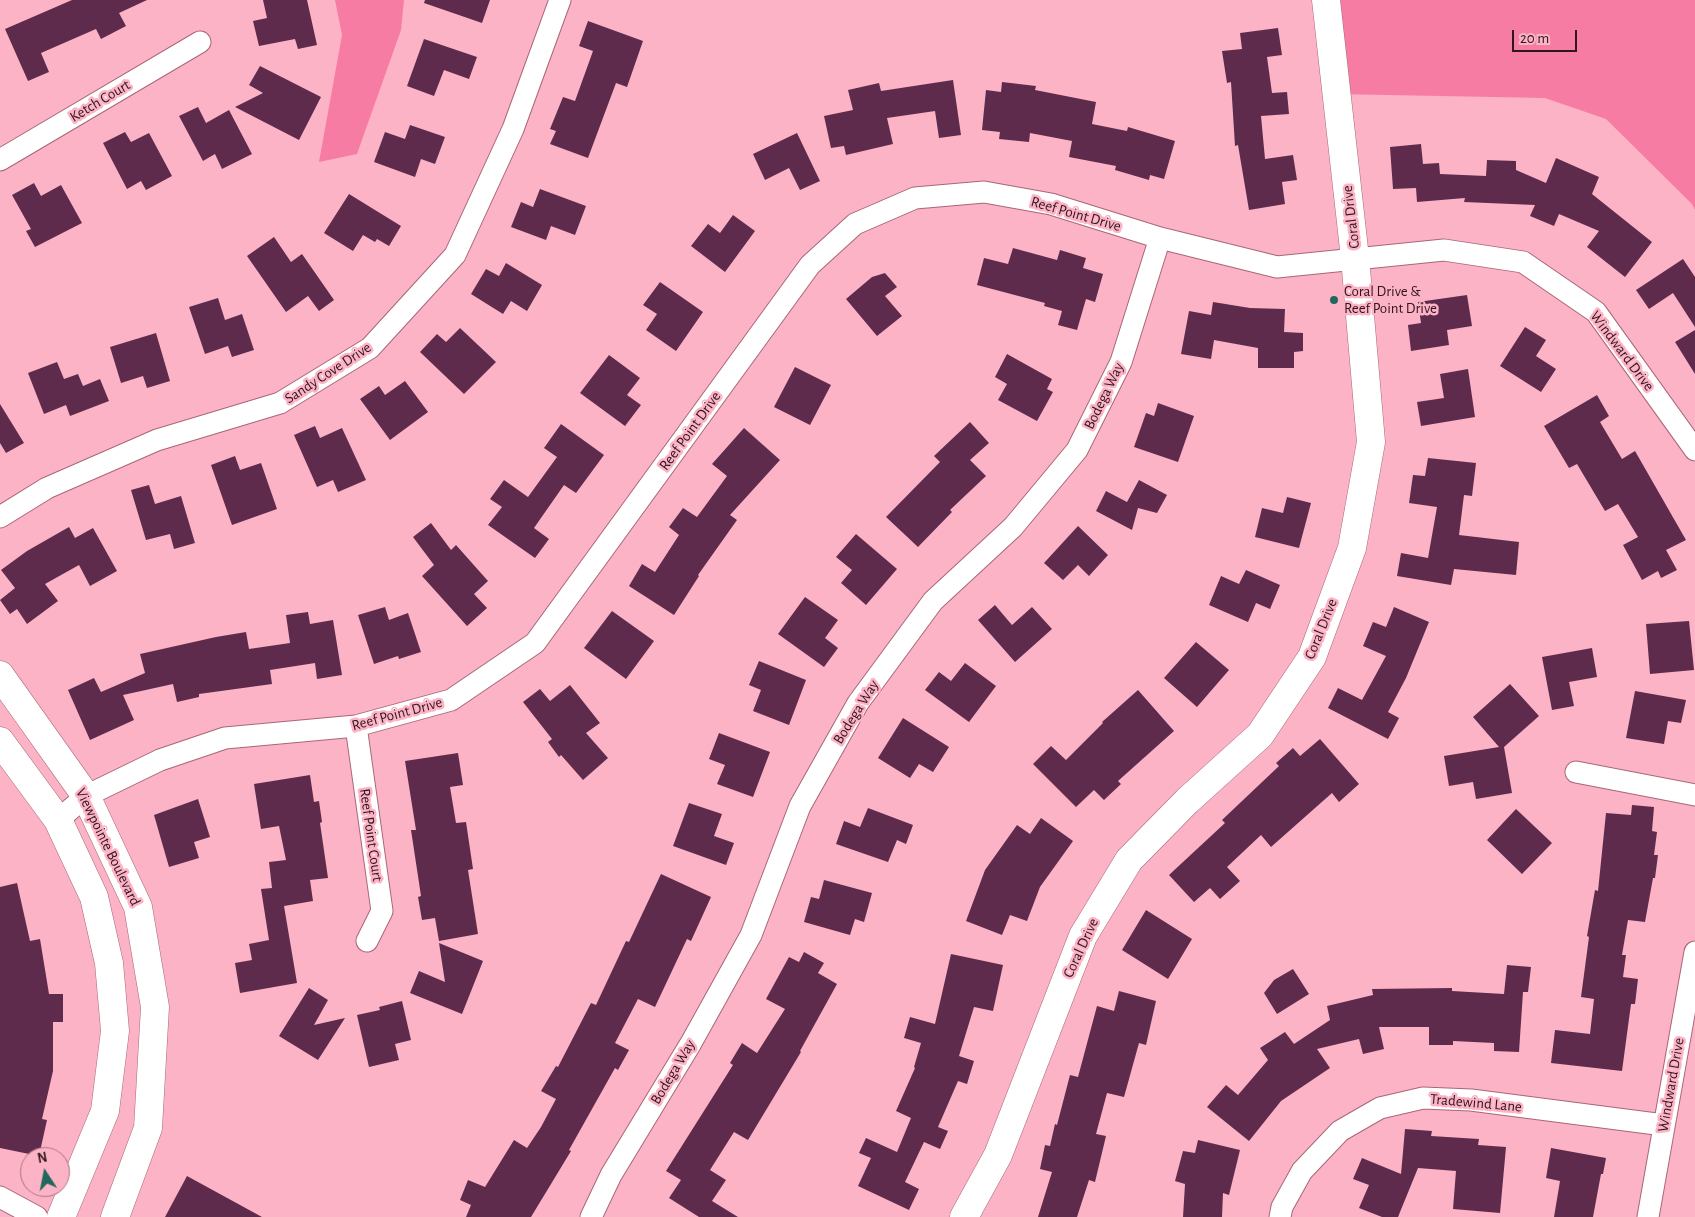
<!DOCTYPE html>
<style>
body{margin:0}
#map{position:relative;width:1695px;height:1217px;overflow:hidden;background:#fcb3c6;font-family:"Alegreya Sans",sans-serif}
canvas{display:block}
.north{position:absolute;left:20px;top:1147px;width:50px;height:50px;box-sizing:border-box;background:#fcb3c6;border:1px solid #aa7482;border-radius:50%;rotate:349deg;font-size:14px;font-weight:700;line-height:20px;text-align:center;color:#2f151d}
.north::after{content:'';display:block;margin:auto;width:18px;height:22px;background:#20685d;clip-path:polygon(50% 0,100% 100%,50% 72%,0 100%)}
.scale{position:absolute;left:1512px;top:30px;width:65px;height:22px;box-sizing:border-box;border:2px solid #2f151d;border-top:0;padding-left:6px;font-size:15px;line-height:18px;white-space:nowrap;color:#2f151d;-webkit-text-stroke:4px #fcb3c6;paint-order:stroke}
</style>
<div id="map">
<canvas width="1695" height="1217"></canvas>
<div class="north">N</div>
<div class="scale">20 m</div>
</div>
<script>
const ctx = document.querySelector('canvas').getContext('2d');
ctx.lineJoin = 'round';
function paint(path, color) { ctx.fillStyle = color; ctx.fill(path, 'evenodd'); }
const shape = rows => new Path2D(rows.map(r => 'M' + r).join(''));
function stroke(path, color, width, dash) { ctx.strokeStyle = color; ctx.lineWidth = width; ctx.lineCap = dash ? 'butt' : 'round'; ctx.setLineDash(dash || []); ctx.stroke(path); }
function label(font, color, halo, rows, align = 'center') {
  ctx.font = font + ' "Alegreya Sans",sans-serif'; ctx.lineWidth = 5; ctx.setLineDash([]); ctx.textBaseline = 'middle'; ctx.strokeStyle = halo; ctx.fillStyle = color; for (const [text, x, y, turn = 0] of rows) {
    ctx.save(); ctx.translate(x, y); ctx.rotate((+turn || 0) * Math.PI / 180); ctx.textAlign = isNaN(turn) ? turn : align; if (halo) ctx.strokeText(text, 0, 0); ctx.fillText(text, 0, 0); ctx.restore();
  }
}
paint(shape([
 [335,0,404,0,401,30,357,154,319,162,342,35],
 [1326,0,1695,0,1695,210,1692,204,1606,119,1545,98,1336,94]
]), '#f77ca3');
paint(shape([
 [72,0,147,0,119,13,126,26,101,39,96,29,41,53,49,72,28,81,5,29],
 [263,0,307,0,317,45,298,49,295,39,259,46,253,21,267,18],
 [425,0,490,0,482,23,424,3],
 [588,21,643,41,627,87,616,83,588,158,550,144,556,131,550,129,563,97,575,101,593,51,579,46],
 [1278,28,1282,55,1267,57,1272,93,1287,92,1289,114,1261,116,1265,159,1293,155,1297,180,1282,182,1285,204,1249,210,1238,145,1235,146,1231,82,1227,83,1222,51,1242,49,1240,33],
 [424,39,477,57,469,79,444,70,434,96,407,86],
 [260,66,321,97,299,140,235,107,263,93,249,85],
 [953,80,961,135,939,138,935,111,887,118,893,144,846,155,844,146,831,148,824,116,853,110,848,90,879,83,881,91],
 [1002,82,1036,86,1035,90,1096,102,1092,124,1127,131,1128,127,1175,141,1164,179,1150,175,1149,180,1115,170,1116,166,1069,157,1072,141,1030,133,1029,142,999,139,1000,132,982,130,986,90,1001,92],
 [198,107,206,123,229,110,252,154,222,169,215,154,203,161,179,116],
 [410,125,445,137,435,164,421,159,415,177,374,162,385,132,405,139],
 [125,132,131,142,149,133,172,176,146,190,141,181,127,189,103,143],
 [797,133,820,181,800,190,789,168,765,180,753,154],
 [1421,144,1423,164,1439,163,1440,174,1486,176,1487,160,1516,161,1516,170,1546,183,1556,158,1599,177,1592,194,1652,242,1625,277,1587,247,1599,231,1559,214,1554,226,1530,216,1535,205,1464,202,1465,198,1417,202,1416,188,1393,189,1390,147],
 [34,183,41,196,61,185,82,223,35,247,26,231,31,229,12,195],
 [540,189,586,206,575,235,551,226,546,240,511,227,521,202,533,207],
 [349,194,401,226,389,246,377,239,375,242,363,235,353,251,324,233],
 [733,215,755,231,725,272,691,246,708,224,720,233],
 [274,237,291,262,302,254,334,300,319,311,308,296,286,312,247,256],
 [1013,248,1057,260,1060,250,1086,258,1083,268,1103,274,1095,302,1086,299,1077,330,1058,325,1062,311,1044,306,1045,303,977,285,984,258,1008,264],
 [1683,259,1695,277,1695,327,1673,293,1649,309,1636,290],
 [506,263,542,285,527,311,511,301,503,314,471,294,486,269,499,276],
 [885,273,897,287,885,296,902,316,877,336,846,299,872,277],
 [660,282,703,312,676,351,646,330,657,314,643,305],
 [1467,295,1472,326,1447,330,1449,345,1411,351,1408,325,1421,323,1418,302],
 [218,298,225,320,242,314,254,350,232,357,228,346,205,354,189,307],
 [1213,302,1250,308,1285,309,1284,332,1303,333,1303,351,1294,352,1294,368,1258,368,1258,348,1214,340,1211,359,1181,354,1189,311,1211,315],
 [1525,327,1546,340,1536,356,1556,369,1541,392,1500,366],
 [460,328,496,362,464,394,420,352,437,334,446,342],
 [1695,330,1695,374,1675,342],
 [156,333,170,381,147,388,143,376,121,383,110,347],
 [1007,354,1052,379,1047,389,1053,392,1037,421,998,400,1007,384,995,377],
 [609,355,640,378,627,395,641,405,625,426,580,393],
 [57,362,64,379,78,374,83,386,100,379,109,401,70,416,66,405,44,414,28,373],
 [795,367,831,385,810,425,774,407],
 [1468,369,1475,417,1421,426,1417,402,1444,398,1440,374],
 [405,381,428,412,390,440,360,399,379,386,385,395],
 [1597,395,1609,416,1600,422,1622,459,1635,451,1686,540,1666,550,1677,570,1661,578,1658,571,1642,580,1623,545,1638,537,1618,504,1605,511,1577,464,1569,468,1544,426],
 [1158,403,1194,416,1178,462,1134,447,1146,413,1154,416],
 [0,404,24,443,6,453,0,443],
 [970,422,989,443,970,460,986,476,950,510,952,512,918,547,886,517,940,462,934,456],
 [561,424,604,455,576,493,564,485,534,528,549,539,535,558,488,525,502,507,490,499,504,480,528,497,557,457,544,448],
 [315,426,320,438,342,428,366,480,338,492,333,480,317,487,294,435],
 [744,428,780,460,730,515,737,520,698,575,699,576,674,615,629,586,642,564,655,572,679,535,669,527,683,508,697,517,727,476,712,464],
 [235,456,240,470,261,463,277,509,232,525,211,465],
 [1428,458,1476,463,1472,496,1464,495,1459,535,1519,542,1516,575,1454,569,1451,585,1397,576,1401,553,1428,558,1437,507,1409,503,1413,475,1425,476],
 [1139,480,1167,495,1157,513,1138,508,1132,530,1096,511,1106,491,1127,502],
 [149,485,155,504,181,496,195,543,174,549,170,534,146,540,131,490],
 [1287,497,1311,503,1299,548,1255,537,1262,508,1283,513],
 [431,523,451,550,456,545,488,581,474,594,487,608,467,626,422,576,434,565,413,537],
 [1078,526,1108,555,1089,576,1078,565,1063,580,1044,563],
 [69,527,75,538,93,528,117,571,90,586,79,565,45,584,58,601,27,624,17,609,10,614,0,600,15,588,1,570,27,551],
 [856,534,897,569,866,605,841,583,852,570,836,557],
 [1246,570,1280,585,1270,609,1256,603,1248,622,1209,605,1221,576,1239,584],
 [805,597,838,620,825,638,838,648,824,667,778,634],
 [995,605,1012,625,1032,607,1052,629,1015,662,978,620],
 [385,607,389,620,408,613,421,652,399,659,398,656,374,664,358,615],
 [1394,607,1429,622,1406,678,1388,712,1399,718,1388,739,1328,708,1338,688,1362,700,1386,656,1363,646,1373,622,1386,627],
 [612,611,654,641,626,679,584,648],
 [308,612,310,624,333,620,342,675,317,679,315,663,270,670,272,684,199,694,199,697,177,702,173,684,123,695,134,720,90,740,68,690,94,678,101,692,145,673,140,654,216,637,246,632,249,649,290,643,286,615],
 [1689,621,1694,670,1650,674,1646,624],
 [1196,642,1229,670,1197,707,1164,678],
 [1592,648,1597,677,1569,682,1574,706,1552,710,1542,657],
 [759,661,806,680,789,725,753,711,761,690,749,685],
 [965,663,996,686,969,722,925,690,939,672,951,681],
 [1510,684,1539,716,1504,747,1512,793,1476,799,1473,782,1449,786,1444,756,1499,747,1473,717],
 [570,685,600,723,586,733,608,758,583,780,561,755,559,757,548,742,552,739,523,702,540,689,550,701],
 [1138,690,1174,731,1118,781,1121,784,1104,800,1094,790,1076,807,1033,764,1051,746,1066,760,1103,723,1102,722],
 [1635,691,1686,700,1681,723,1668,721,1664,744,1626,738],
 [903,718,949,747,933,772,919,764,910,778,878,758],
 [719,733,770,752,753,797,717,784,725,765,709,759],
 [1320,739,1359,784,1339,802,1332,793,1271,847,1261,835,1227,867,1240,881,1220,899,1210,888,1194,902,1169,875,1225,823,1222,820,1279,766,1276,763,1293,748,1300,756],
 [458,753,463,785,450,787,456,823,466,822,473,869,468,870,478,934,439,941,435,918,422,920,418,897,421,896,411,830,416,830,405,761],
 [310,775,314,802,319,801,322,822,320,823,328,878,310,880,313,901,284,906,297,983,240,993,235,963,252,960,249,944,269,940,261,889,272,888,269,862,286,860,279,826,261,829,254,784],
 [198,799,210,837,194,842,199,858,169,867,154,815],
 [689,803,722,814,714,836,734,843,726,865,673,846],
 [1632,805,1654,807,1652,831,1657,832,1654,855,1658,855,1655,878,1653,878,1645,922,1628,920,1622,955,1626,955,1623,977,1638,979,1635,1004,1631,1004,1622,1071,1551,1063,1555,1030,1590,1034,1594,999,1581,997,1589,937,1587,936,1595,890,1598,891,1606,813,1631,815],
 [868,808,913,825,906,844,897,840,888,862,836,844,844,821,860,827],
 [1516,809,1552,843,1522,874,1487,840],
 [1041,818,1073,841,1040,887,1027,921,1010,915,1002,935,966,921,985,870,1017,825,1030,834],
 [661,874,711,897,691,941,687,939,655,1007,638,999,615,1043,629,1050,618,1070,615,1068,569,1150,571,1151,531,1217,466,1217,471,1205,460,1200,468,1180,485,1187,514,1140,527,1148,541,1127,556,1099,541,1091,556,1066,558,1067,591,1003,596,1005,626,941,629,942],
 [824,880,872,893,864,922,855,919,850,935,804,922,811,897,819,899],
 [17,883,30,941,40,939,49,994,63,994,63,1022,53,1022,53,1071,42,1119,47,1120,39,1156,0,1148,0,887],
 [1146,910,1192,939,1168,979,1122,950],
 [439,943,483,961,462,1014,410,993,419,971,445,982],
 [804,952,824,963,818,973,837,984,800,1051,801,1052,748,1140,734,1132,710,1170,726,1180,712,1201,738,1217,699,1217,669,1198,681,1180,666,1171,733,1065,730,1063,742,1043,757,1053,785,1009,766,999,789,957,799,962],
 [951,954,1003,965,993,1011,974,1007,959,1056,974,1061,967,1084,958,1081,938,1127,948,1131,940,1149,924,1142,905,1182,919,1189,909,1210,858,1186,871,1158,859,1153,866,1138,897,1152,911,1118,896,1111,915,1068,914,1067,921,1043,904,1038,910,1017,935,1024],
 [1507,965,1531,967,1528,992,1523,992,1519,1052,1494,1051,1494,1043,1453,1041,1453,1045,1429,1045,1429,1027,1379,1027,1384,1049,1363,1054,1359,1039,1317,1049,1330,1068,1281,1101,1249,1141,1207,1107,1226,1085,1238,1095,1268,1060,1260,1048,1285,1032,1294,1044,1330,1020,1327,1006,1373,995,1372,989,1452,988,1452,991,1504,994],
 [1293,969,1309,994,1277,1014,1264,993,1274,980],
 [309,988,328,1000,314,1025,345,1018,318,1060,279,1036],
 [1119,991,1156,1001,1146,1045,1139,1043,1124,1097,1107,1093,1096,1134,1106,1136,1095,1182,1089,1180,1077,1217,1038,1217,1052,1172,1040,1169,1045,1145,1050,1146,1055,1124,1057,1125,1070,1075,1078,1077,1097,1006,1114,1011],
 [402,1001,411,1040,395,1044,399,1060,369,1067,357,1015,380,1010,379,1007],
 [1405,1129,1432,1131,1431,1136,1479,1139,1478,1145,1506,1147,1500,1213,1453,1209,1456,1171,1418,1168,1398,1217,1382,1217,1359,1208,1369,1185,1353,1179,1362,1158,1401,1174],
 [1198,1140,1240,1150,1229,1195,1223,1193,1222,1217,1183,1217,1185,1184,1175,1181,1183,1151,1195,1153],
 [1551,1148,1606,1158,1603,1174,1601,1174,1593,1217,1554,1217,1560,1181,1546,1178],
 [187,1176,262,1217,165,1217]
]), '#5e2b4d');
const street = shape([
 [0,160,200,42],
 [0,517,47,488,157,440,280,403,370,348,455,255,513,129,560,0],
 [356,726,382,911,367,941],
 [1576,772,1695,795],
 [58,820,86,796,160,760,225,738,356,726,451,700,535,643,810,265,855,224,915,198,984,192,1051,204,1160,238,1277,267,1444,250,1523,262,1596,312,1695,450],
 [0,1197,37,1217],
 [591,1217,611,1175,691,1043,751,935,800,806,858,703,933,601,1013,527,1077,450,1121,362,1160,238],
 [1280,1217,1282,1207,1302,1171,1340,1131,1380,1108,1423,1098,1471,1100,1664,1125],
 [1648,1217,1695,952]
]);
const secondary = shape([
 [0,675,86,796,138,907,155,1007,148,1128,115,1217],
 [0,741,58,820,94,897,109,963,115,1031,105,1111,61,1217],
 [964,1217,998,1155,1083,936,1129,860,1187,801,1260,735,1312,657,1352,548,1371,442,1355,258,1326,0]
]);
stroke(street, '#a86679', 23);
stroke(secondary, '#a86679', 29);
stroke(street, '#fff', 21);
stroke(secondary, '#fff', 28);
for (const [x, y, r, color] of [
 [1334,300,5,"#20685d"]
]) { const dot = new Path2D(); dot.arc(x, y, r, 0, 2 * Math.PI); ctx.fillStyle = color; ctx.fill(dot); stroke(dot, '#fcb3c6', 2); }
label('15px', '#2f151d', '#fcb3c6', [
 ["Ketch Court",100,101,-31],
 ["Reef Point Drive",1076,214,16],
 ["Coral Drive",1351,217,-97],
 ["Windward Drive",1622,351,53],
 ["Sandy Cove Drive",328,373,-33],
 ["Bodega Way",1104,396,-64],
 ["Reef Point Drive",690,431,-54],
 ["Coral Drive",1321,629,-68],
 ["Bodega Way",856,712,-58],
 ["Reef Point Drive",397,714,-15],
 ["Reef Point Court",371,835,82],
 ["Viewpointe Boulevard",108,847,64],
 ["Coral Drive",1081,948,-65],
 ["Bodega Way",673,1072,-59],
 ["Windward Drive",1671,1085,-80],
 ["Tradewind Lane",1476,1103,5]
]);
label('15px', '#2f151d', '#fcb3c6', [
 ["Coral Drive &",1344,291],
 ["Reef Point Drive",1344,308]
], 'left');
</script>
